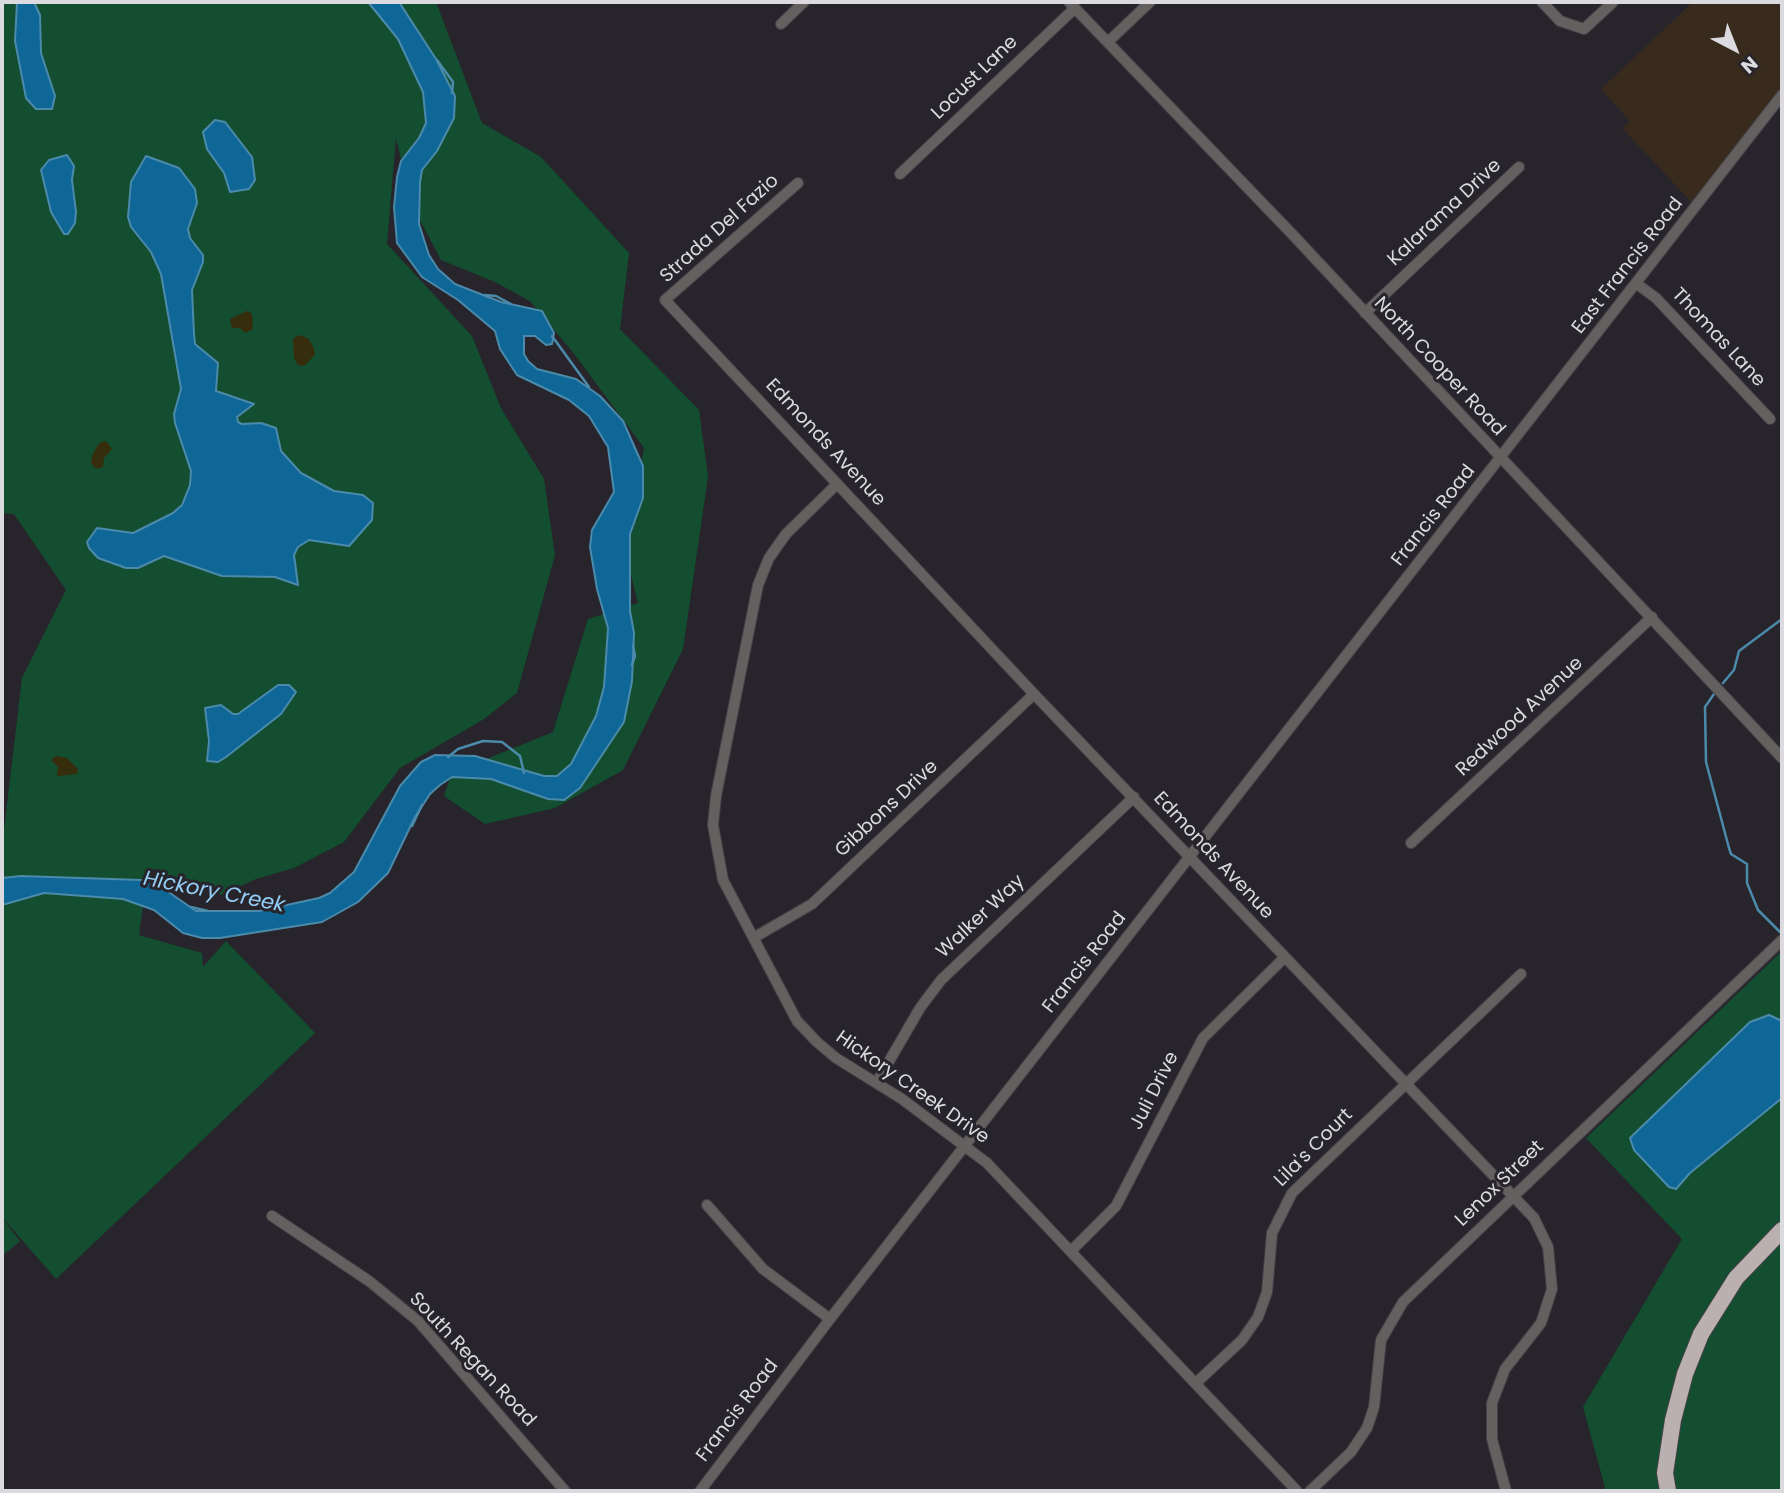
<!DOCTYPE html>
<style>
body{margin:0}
#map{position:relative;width:1784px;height:1493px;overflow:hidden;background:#27252b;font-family:Poppins,sans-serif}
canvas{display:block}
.frame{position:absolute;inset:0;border:4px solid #dbdade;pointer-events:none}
.north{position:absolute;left:1700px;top:14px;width:70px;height:70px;-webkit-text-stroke:5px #27252b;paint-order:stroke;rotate:138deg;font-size:19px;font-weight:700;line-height:28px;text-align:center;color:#dbdade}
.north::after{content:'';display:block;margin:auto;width:24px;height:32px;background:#dbdade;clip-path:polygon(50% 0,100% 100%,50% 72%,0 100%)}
</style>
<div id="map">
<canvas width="1784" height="1493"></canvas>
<div class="frame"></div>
<div class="north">N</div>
</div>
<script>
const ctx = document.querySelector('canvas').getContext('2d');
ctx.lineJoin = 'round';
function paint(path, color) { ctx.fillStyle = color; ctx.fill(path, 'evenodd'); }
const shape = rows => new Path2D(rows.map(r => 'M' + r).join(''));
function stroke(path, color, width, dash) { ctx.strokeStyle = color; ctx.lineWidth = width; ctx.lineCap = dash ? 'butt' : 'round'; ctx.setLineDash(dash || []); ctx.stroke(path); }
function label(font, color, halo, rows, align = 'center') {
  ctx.font = font + ' Poppins,sans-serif'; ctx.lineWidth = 6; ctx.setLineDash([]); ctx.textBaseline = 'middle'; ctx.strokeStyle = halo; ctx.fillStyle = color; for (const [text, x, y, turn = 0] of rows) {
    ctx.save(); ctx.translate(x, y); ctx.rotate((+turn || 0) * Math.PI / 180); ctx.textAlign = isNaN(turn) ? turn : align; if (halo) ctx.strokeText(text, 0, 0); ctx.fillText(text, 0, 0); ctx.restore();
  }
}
paint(shape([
 [1693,2,1782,2,1782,90,1695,206,1622,128,1630,121,1601,89]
]), '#382b1d');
paint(shape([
 [2,2,436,2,482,123,541,157,629,253,620,329,699,410,708,477,683,649,623,770,555,808,485,824,444,796,454,765,479,762,553,732,588,619,638,603,625,551,644,448,575,355,530,301,495,282,441,260,412,205,396,138,387,244,472,336,501,408,544,479,555,555,517,693,484,719,400,768,344,842,294,868,256,879,221,895,195,886,168,886,161,870,148,869,139,935,202,953,203,967,226,941,315,1033,56,1279,2,1217,2,847,22,678,66,590,14,514,2,513],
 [1782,951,1782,1491,1606,1491,1583,1407,1682,1239,1586,1138],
 [2,1218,20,1241,2,1256]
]), '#124e2f');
paint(shape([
 [247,311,252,314,253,329,245,333,240,328,232,328,230,319],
 [299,335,308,338,314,348,315,355,304,366,298,365,294,358,293,339],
 [106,441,112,449,104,458,103,467,96,469,91,463,92,456,99,443],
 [56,756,67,758,78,769,77,774,57,776,58,767,51,760]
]), '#362d0d');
const water = shape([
 [17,2,34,2,40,15,41,53,55,96,52,109,36,109,26,98,15,41,17,2],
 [368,2,399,2,436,59,455,96,454,118,437,151,422,170,420,182,419,224,429,255,438,269,455,284,501,302,542,311,554,333,552,344,546,345,535,336,524,336,524,354,528,361,537,369,576,379,600,396,623,421,643,466,643,498,630,534,630,611,634,633,632,681,624,722,580,788,564,800,548,799,491,779,452,777,440,785,430,794,415,817,388,873,358,902,322,922,220,938,202,938,183,933,154,910,123,899,44,893,2,905,2,878,21,876,141,880,157,884,196,911,259,911,319,898,330,893,354,872,400,786,421,762,435,755,475,756,544,776,557,776,571,764,596,716,604,687,608,628,597,589,590,547,592,530,614,492,608,447,589,416,569,400,517,375,500,349,495,331,458,300,422,277,397,243,394,207,397,177,401,161,419,138,426,123,423,92,398,39,368,2],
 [215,120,225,122,252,157,255,180,249,189,230,192,224,173,207,149,203,132,215,120],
 [67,155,74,166,72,180,76,212,75,223,68,234,64,234,51,212,41,170,49,160,67,155],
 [146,156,179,168,195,189,197,203,188,229,190,238,203,255,203,262,192,290,194,334,195,344,218,363,216,391,254,404,237,417,238,422,242,424,261,423,276,428,281,451,301,473,334,491,363,495,373,503,372,520,349,546,309,540,298,547,294,555,298,585,275,577,222,576,164,556,138,568,126,568,98,558,89,548,87,542,97,528,133,533,173,513,182,505,190,485,191,471,175,423,174,414,181,389,161,274,151,252,131,227,128,217,131,182,146,156],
 [278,685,289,685,296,692,281,714,226,757,218,762,207,761,209,741,205,708,221,705,233,714,238,714,278,685],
 [1769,1015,1782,1021,1782,1098,1690,1173,1676,1189,1669,1187,1634,1150,1630,1138,1750,1022,1769,1015]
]);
paint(water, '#0e6796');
stroke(water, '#4c8aac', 2);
stroke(shape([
 [437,60,453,82,452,93],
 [485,295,496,296,511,304],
 [552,336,589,387],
 [632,665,635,656,633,645],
 [1723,683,1734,670,1739,651,1782,619],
 [1714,694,1705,707,1706,762,1729,848,1731,854,1747,864,1747,883,1758,910,1780,932],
 [448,757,458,749,483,741,502,742,520,756,524,773],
 [412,826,422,805],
 [191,907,208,911]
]), '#4c8aac', 2.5);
const minor = shape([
 [1069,2,1292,234,1782,758],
 [1542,2,1560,21,1584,29,1613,2],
 [781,24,804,2],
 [1109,41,1150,2],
 [900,174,1075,8],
 [798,183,665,300,1034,694,1534,1218,1548,1247,1552,1289,1541,1323,1505,1369,1492,1403,1492,1439,1506,1491],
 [1637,284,1656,298,1770,419],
 [1365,313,1519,167],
 [837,484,786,534,769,558,758,585,716,796,713,825,723,880,797,1021,817,1042,836,1058,902,1099,987,1163,1297,1491],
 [1411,843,1652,617],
 [755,937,812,904,1034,694],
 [877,1082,920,1008,941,980,1134,797],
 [707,1205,763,1269,830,1319],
 [272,1216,369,1281,418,1321,565,1491],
 [1071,1251,1116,1206,1203,1038,1285,957],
 [1196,1383,1242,1340,1258,1317,1267,1292,1272,1233,1292,1193,1521,974],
 [700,1491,830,1319,1782,95],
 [1310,1491,1351,1452,1367,1428,1374,1407,1381,1340,1403,1302,1782,940]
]);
const highway = shape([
 [1668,1491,1665,1473,1673,1420,1685,1374,1701,1334,1736,1278,1782,1230]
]);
stroke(minor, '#444248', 12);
stroke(highway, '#444248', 18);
stroke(minor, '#646060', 10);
stroke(highway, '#bab0b0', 16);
label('19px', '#dbdade', '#27252b', [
 ["Locust Lane",975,78,-44],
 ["Kalarama Drive",1445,213,-43],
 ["Strada Del Fazio",720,229,-42],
 ["East Francis Road",1628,266,-52],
 ["Thomas Lane",1718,338,47],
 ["North Cooper Road",1439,367,47],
 ["Edmonds Avenue",825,443,47],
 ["Francis Road",1434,516,-52],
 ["Redwood Avenue",1520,717,-43],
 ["Gibbons Drive",887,809,-43],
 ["Edmonds Avenue",1213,856,47],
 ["Walker Way",981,917,-43],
 ["Francis Road",1085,963,-52],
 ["Hickory Creek Drive",912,1088,35],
 ["Juli Drive",1155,1091,-63],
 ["Lila's Court",1314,1148,-45],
 ["Lenox Street",1500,1184,-44],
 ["South Regan Road",472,1360,47],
 ["Francis Road",738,1411,-53]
]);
label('italic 21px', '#94cef6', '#27252b', [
 ["Hickory Creek",214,893,11]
]);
</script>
